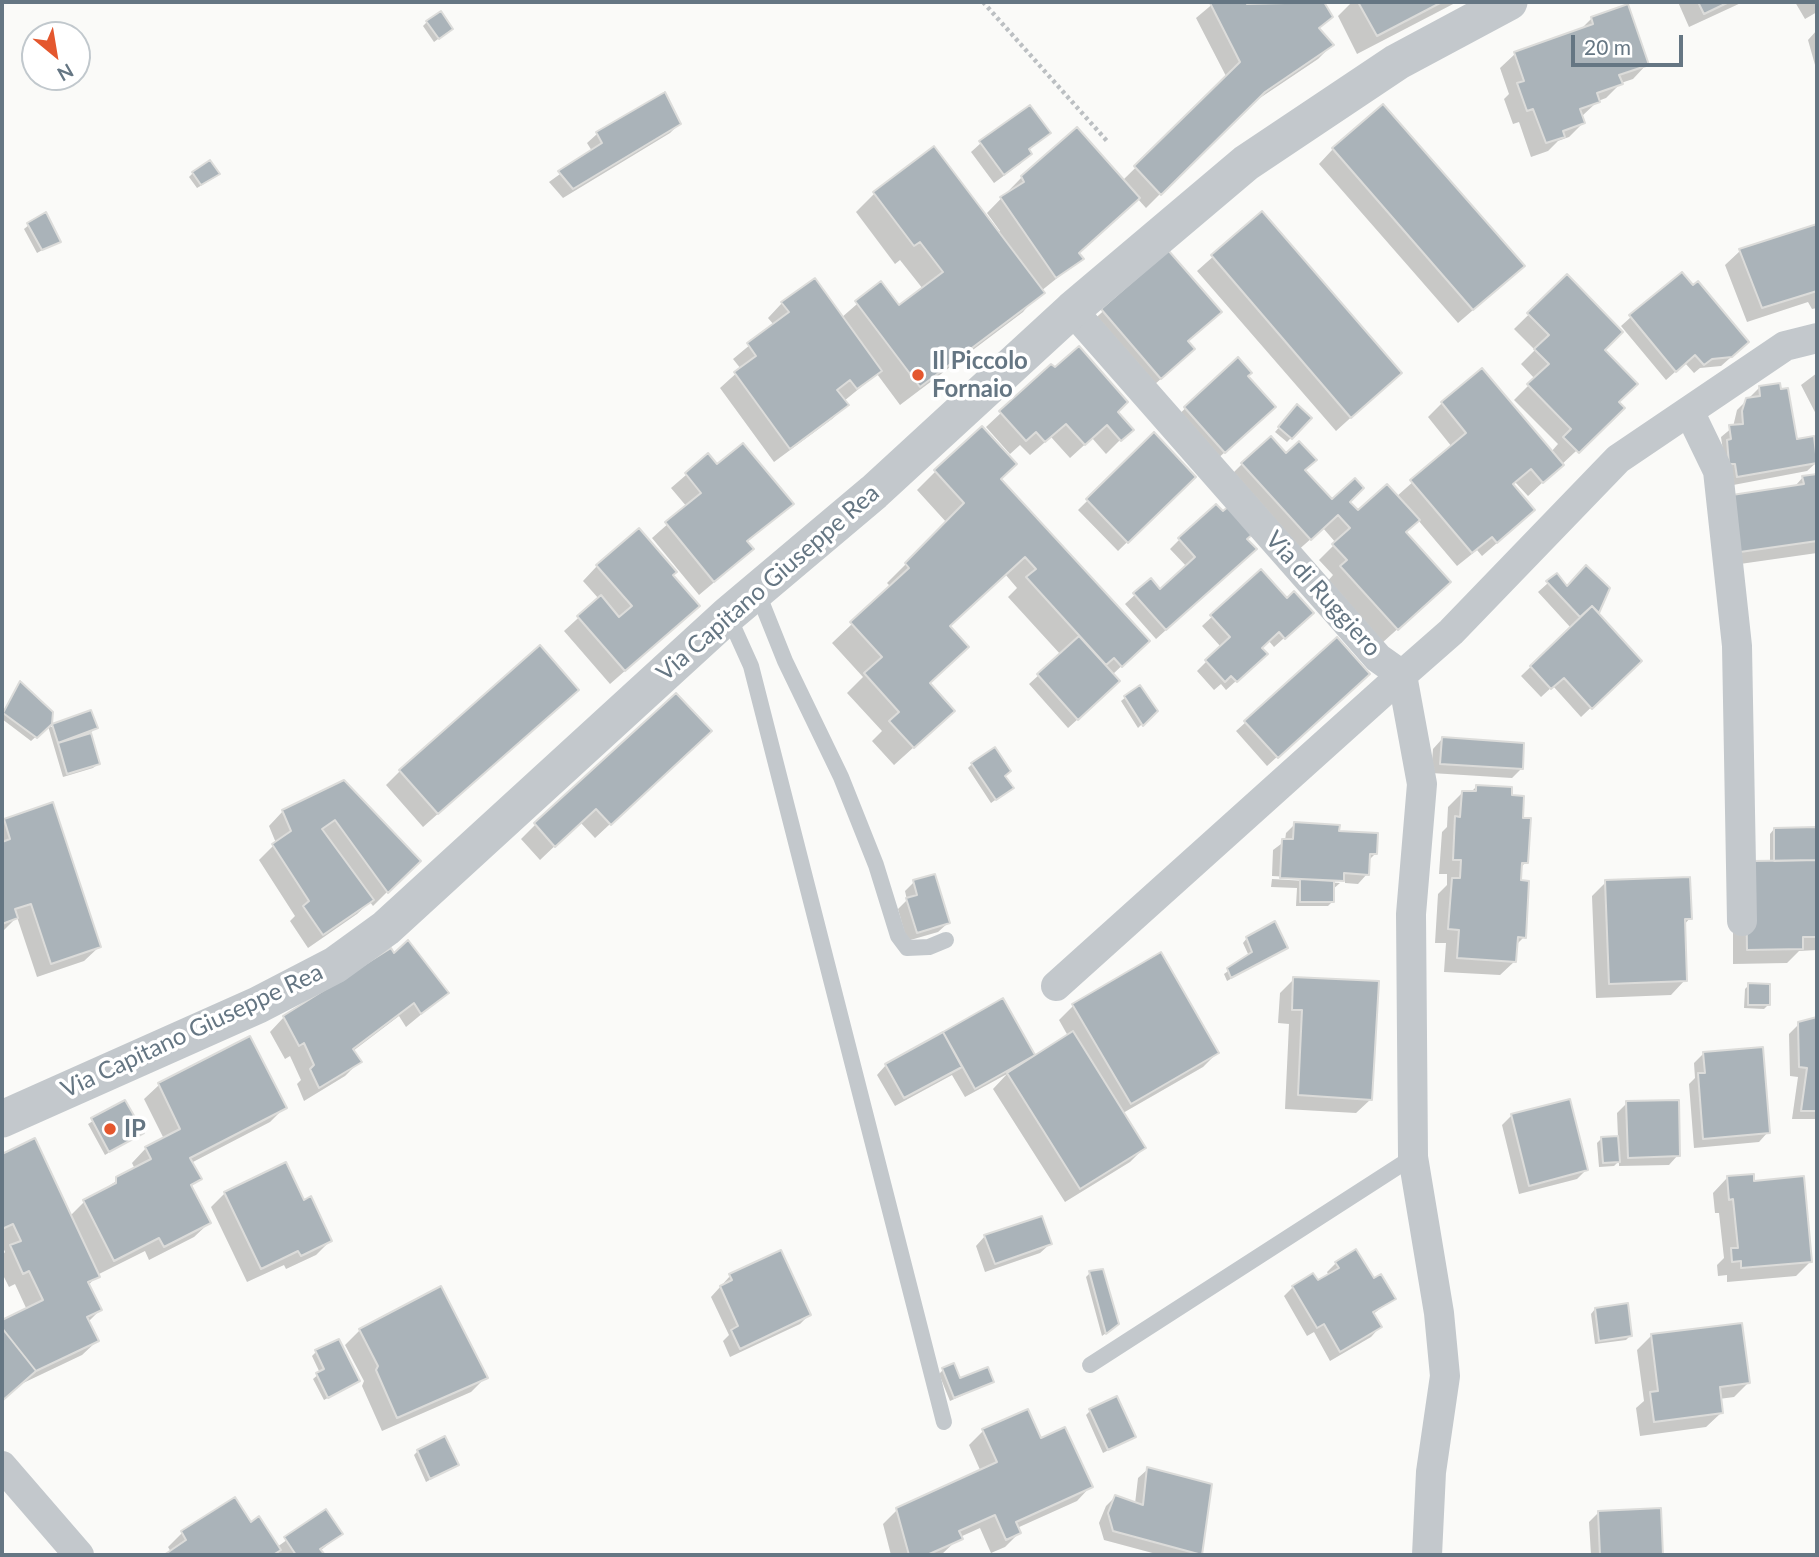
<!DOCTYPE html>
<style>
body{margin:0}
#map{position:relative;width:1819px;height:1557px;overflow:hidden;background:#fafaf8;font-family:Lato,sans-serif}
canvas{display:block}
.frame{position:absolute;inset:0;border:4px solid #657683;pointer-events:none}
.north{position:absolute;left:21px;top:21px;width:70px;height:70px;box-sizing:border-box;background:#fff;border:2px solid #c1c8cd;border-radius:50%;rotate:150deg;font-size:19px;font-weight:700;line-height:28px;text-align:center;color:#657683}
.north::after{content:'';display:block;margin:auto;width:24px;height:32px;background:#e4572e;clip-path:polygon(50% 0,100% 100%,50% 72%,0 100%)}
.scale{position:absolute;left:1571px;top:35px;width:112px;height:32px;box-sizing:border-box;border:4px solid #657683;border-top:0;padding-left:9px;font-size:21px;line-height:24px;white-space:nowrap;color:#657683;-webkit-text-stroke:5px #fff;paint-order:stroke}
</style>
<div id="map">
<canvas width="1819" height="1557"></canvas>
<div class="frame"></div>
<div class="north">N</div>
<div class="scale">20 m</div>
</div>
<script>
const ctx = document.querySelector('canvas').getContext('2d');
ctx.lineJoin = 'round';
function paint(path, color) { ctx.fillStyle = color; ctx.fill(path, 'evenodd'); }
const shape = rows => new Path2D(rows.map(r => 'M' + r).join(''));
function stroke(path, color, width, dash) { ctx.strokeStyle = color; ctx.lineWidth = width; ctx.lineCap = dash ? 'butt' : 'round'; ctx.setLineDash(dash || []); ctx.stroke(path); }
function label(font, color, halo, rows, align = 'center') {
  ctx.font = font + ' Lato,sans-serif'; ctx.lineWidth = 7; ctx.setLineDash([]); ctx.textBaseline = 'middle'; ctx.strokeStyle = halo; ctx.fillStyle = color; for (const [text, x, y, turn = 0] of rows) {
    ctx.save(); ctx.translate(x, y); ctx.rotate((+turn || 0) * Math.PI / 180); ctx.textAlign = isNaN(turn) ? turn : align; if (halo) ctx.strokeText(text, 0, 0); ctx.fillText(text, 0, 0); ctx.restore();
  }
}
paint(shape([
 [1215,2,1243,2,1246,7,1254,2,1322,2,1331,17,1318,29,1332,45,1318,59,1248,106,1146,208,1137,198,1078,254,1081,259,1041,291,1023,312,900,405,877,374,844,401,847,405,832,419,774,462,720,388,741,369,733,359,774,325,768,318,782,303,841,318,880,284,898,307,923,289,900,260,895,264,856,212,875,193,997,233,1000,231,987,213,1022,177,1122,181,1227,78,1196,18],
 [1352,2,1457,2,1357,54,1338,16],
 [1678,2,1743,2,1689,27],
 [1795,2,1817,2,1817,12,1805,19],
 [1592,18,1647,64,1633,79,1621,83,1606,98,1598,101,1581,117,1583,123,1569,137,1558,141,1548,151,1531,157,1519,122,1513,124,1504,99,1509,94,1500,68,1515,54,1579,31],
 [427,22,446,33,434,42,423,26],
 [1817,30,1817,72,1808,40],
 [664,94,679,124,670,133,563,198,549,182,592,151,587,143,597,134],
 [1048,133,1028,151,1030,154,1020,164,994,183,971,152,981,143],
 [1333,149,1508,280,1458,323,1319,164],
 [193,173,214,178,197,188,189,177],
 [1262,213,1400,373,1336,431,1197,271],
 [29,225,59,241,37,253,24,229],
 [1817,226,1817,308,1812,309,1808,302,1747,322,1725,265,1740,251],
 [1168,252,1187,342,1179,363,1146,392,1088,325],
 [1567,277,1603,350,1617,402,1622,408,1528,496,1515,482,1512,484,1519,524,1482,556,1477,550,1457,566,1418,520,1405,533,1434,596,1382,643,1327,582,1333,575,1319,560,1336,543,1323,528,1295,553,1228,478,1242,464,1304,470,1332,501,1348,502,1358,513,1396,497,1452,447,1428,417,1442,403,1551,452,1558,444,1514,400,1535,379,1521,364,1535,350,1514,329],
 [1631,317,1738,351,1721,366,1700,368,1694,373,1685,363,1666,380,1621,326],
 [1238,359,1264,417,1215,461,1175,418],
 [1051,366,1116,412,1131,429,1106,454,1092,438,1070,458,1051,437,1030,455,1020,445,1010,454,986,427],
 [1817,373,1817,416,1801,385],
 [1760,387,1796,441,1812,438,1817,462,1807,471,1728,486,1721,437,1733,427,1737,410],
 [1297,407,1310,418,1287,442,1275,432],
 [1154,435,1194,477,1118,551,1078,510],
 [708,456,717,466,791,504,746,543,752,549,737,563,699,595,652,538,687,507,671,488],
 [935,472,999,480,1129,659,1112,675,1109,691,1068,728,1029,684,1061,655,1008,597,1017,588,1005,574,948,627,928,684,934,729,894,765,872,741,882,731,847,693,863,677,832,643,891,587,887,583,947,523,917,490],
 [1817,475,1817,553,1726,566,1803,477],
 [1180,539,1246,539,1245,559,1156,639,1125,604,1151,580,1160,591,1187,567,1170,549],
 [597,566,671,575,683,620,610,684,564,631,599,599,583,581],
 [1261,572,1302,622,1274,647,1268,640,1260,648,1256,663,1226,690,1221,684,1214,690,1197,671,1221,647,1202,626],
 [1557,575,1566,588,1608,589,1597,614,1640,661,1581,717,1553,686,1541,697,1521,676,1571,628,1538,592],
 [1337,640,1358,683,1267,766,1236,731],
 [16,688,51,712,51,727,90,712,96,728,89,734,98,764,93,768,63,777,48,726,31,741,2,719],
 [1126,697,1155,711,1138,728,1121,701],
 [562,704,423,827,386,785,400,771],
 [1442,739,1521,769,1512,778,1431,773,1433,749],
 [695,745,595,838,580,822,540,860,521,839,535,825],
 [972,764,1003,776,1012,788,991,803,968,768],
 [344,782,418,861,373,906,370,902,357,914,308,948,290,921,295,916,259,860,276,843,269,826,283,811],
 [1477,786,1510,797,1521,819,1526,862,1520,868,1524,937,1516,945,1515,961,1500,975,1444,972,1446,943,1435,943,1438,894,1447,885,1447,874,1439,874,1442,832,1447,827,1448,807,1462,793,1470,793],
 [5,820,99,947,84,961,37,977,17,917,2,932,2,823],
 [1295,824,1337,833,1376,853,1368,861,1367,874,1358,884,1345,883,1345,880,1272,876,1273,850,1285,841,1286,833],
 [1774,829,1817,829,1817,950,1799,951,1787,963,1733,964,1733,894,1770,862,1770,834],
 [1272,879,1340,883,1332,890,1332,902,1328,906,1296,906,1297,888,1271,887],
 [914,882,948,923,938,932,907,941,898,909,907,900,905,891],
 [1606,882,1690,918,1684,925,1685,980,1671,995,1596,998,1592,896],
 [1247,938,1286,948,1227,981,1224,974,1249,956,1243,943],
 [394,956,447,993,406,1027,399,1016,353,1051,359,1062,345,1076,304,1101,297,1084,301,1080,290,1056,285,1059,270,1032,284,1017],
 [1294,979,1371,1099,1356,1113,1285,1109,1289,1024,1278,1023,1280,993],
 [1749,985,1768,1005,1764,1009,1744,1008,1745,989],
 [1002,1000,1035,1058,1068,1036,1059,1020,1073,1006,1217,1053,1203,1067,1123,1113,1144,1148,1130,1162,1065,1202,993,1089,1007,1074,965,1097,952,1075,895,1106,877,1075,886,1065],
 [1817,1019,1817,1119,1792,1119,1798,1077,1790,1076,1789,1034,1799,1024],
 [249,1038,284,1108,270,1122,191,1163,199,1178,191,1187,209,1223,194,1237,149,1260,145,1251,97,1275,88,1286,100,1310,88,1322,97,1341,82,1355,19,1385,2,1400,2,1322,27,1310,15,1284,9,1287,2,1273,2,1256,5,1252,2,1245,2,1156,34,1140,70,1216,84,1202,135,1169,132,1163,146,1148,164,1139,144,1099,159,1085],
 [1703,1054,1768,1132,1759,1142,1694,1148,1689,1084,1695,1078,1694,1063],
 [124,1103,141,1133,105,1155,88,1124],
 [1627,1103,1678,1155,1669,1165,1619,1166,1619,1161,1614,1166,1599,1167,1597,1143,1601,1139,1618,1137,1617,1113],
 [1512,1115,1586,1170,1577,1179,1519,1194,1502,1125],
 [1727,1178,1753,1183,1810,1262,1796,1276,1727,1282,1727,1275,1718,1276,1717,1265,1724,1258,1719,1213,1715,1213,1713,1193],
 [225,1193,303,1202,330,1241,316,1255,286,1269,284,1265,247,1282,211,1207],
 [985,1236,1050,1244,1040,1253,985,1272,976,1246],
 [1336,1263,1373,1281,1394,1298,1372,1315,1380,1327,1371,1337,1330,1361,1314,1332,1307,1336,1284,1296,1293,1287,1317,1283,1329,1276,1327,1272],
 [1090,1273,1113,1328,1102,1336,1086,1277],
 [730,1276,809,1315,800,1324,730,1357,723,1341,729,1335,711,1297],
 [440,1289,486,1377,471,1392,382,1431,362,1386,364,1381,345,1345,360,1330],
 [1595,1309,1630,1336,1626,1340,1595,1344,1591,1314],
 [1652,1335,1748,1383,1734,1397,1719,1399,1721,1413,1706,1427,1640,1436,1636,1408,1644,1401,1637,1350],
 [316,1352,358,1381,324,1400,313,1379,320,1373,312,1356],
 [943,1370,959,1381,992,1382,950,1401,939,1374],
 [1090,1411,1133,1437,1103,1453,1086,1415],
 [983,1431,1040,1440,1091,1486,1077,1501,1017,1528,1019,1533,1005,1547,991,1553,980,1528,960,1537,941,1555,891,1555,883,1524,897,1510,981,1472,969,1445],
 [418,1451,457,1465,426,1482,414,1455],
 [1148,1469,1201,1554,1200,1555,1160,1555,1104,1540,1099,1523,1106,1506,1115,1497,1135,1504,1138,1478],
 [1660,1510,1662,1555,1591,1555,1589,1522,1599,1512],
 [326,1512,341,1534,320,1551,322,1555,280,1555,277,1551,273,1555,165,1555,171,1552,168,1547,182,1533,250,1524,277,1547]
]), '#0003');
const building = shape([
 [1246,2,1247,4,1324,2,1333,17,1319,28,1334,45,1265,92,1161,195,1134,166,1240,62,1210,3,1246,2],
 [1358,2,1442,2,1377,36,1358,2],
 [1698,2,1729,2,1704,14,1698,2],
 [1628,4,1649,65,1619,75,1623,84,1597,93,1600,102,1580,109,1585,123,1563,131,1565,137,1546,143,1533,109,1527,111,1517,83,1524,81,1514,52,1593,24,1591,17,1628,4],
 [441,11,453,29,439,39,426,21,441,11],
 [665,92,681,124,573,189,558,171,602,143,596,132,665,92],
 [1383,104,1525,266,1473,310,1332,148,1383,104],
 [1030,105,1051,133,1029,149,1032,154,1004,175,979,141,1030,105],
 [1077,127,1140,198,1079,253,1084,259,1056,278,1000,197,1024,182,1021,176,1077,127],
 [934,146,1045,293,920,387,855,301,881,281,899,305,943,272,920,242,914,246,873,192,934,146],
 [210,160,220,174,201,185,192,172,210,160],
 [1262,211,1402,373,1351,418,1211,255,1262,211],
 [46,212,61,242,42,250,27,223,46,212],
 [1817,224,1817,291,1762,308,1739,249,1817,224],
 [1168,250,1222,312,1188,341,1195,349,1161,379,1101,309,1168,250],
 [1682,272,1693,285,1698,281,1749,342,1732,357,1712,359,1704,365,1695,355,1676,372,1629,315,1682,272],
 [1567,274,1623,332,1605,350,1638,384,1619,402,1625,408,1579,453,1563,437,1571,429,1527,384,1549,364,1534,349,1549,335,1527,313,1567,274],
 [815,278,882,371,857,389,850,380,837,390,849,405,790,449,734,372,756,356,747,343,789,312,781,302,815,278],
 [1079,346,1128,402,1118,412,1134,430,1121,441,1107,425,1085,445,1066,424,1045,442,1036,432,1026,441,999,411,1051,364,1055,367,1079,346],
 [1238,357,1252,373,1248,376,1276,407,1225,453,1184,407,1238,357],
 [1482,368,1564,465,1543,483,1531,469,1513,484,1535,510,1497,543,1492,537,1472,553,1410,480,1466,433,1441,402,1482,368],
 [1780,383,1781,389,1788,388,1797,439,1814,436,1817,463,1737,477,1735,464,1729,464,1727,440,1731,439,1729,425,1743,424,1742,411,1746,398,1760,396,1759,386,1780,383],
 [1297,404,1312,418,1292,439,1278,427,1297,404],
 [982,426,1017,464,1001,479,1150,641,1122,667,1114,658,1106,665,1026,577,1036,569,1025,557,950,626,969,647,930,683,955,711,914,748,889,721,899,712,864,673,882,657,850,622,909,568,905,563,964,503,934,470,982,426],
 [1154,432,1196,477,1128,543,1086,499,1154,432],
 [1271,436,1286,453,1299,441,1317,460,1305,470,1332,499,1355,478,1364,488,1350,502,1358,510,1387,484,1420,520,1406,532,1451,582,1398,630,1340,566,1347,560,1332,544,1350,528,1338,515,1311,540,1241,463,1271,436],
 [743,443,794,504,747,541,754,549,714,582,665,522,701,493,685,473,708,453,717,464,743,443],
 [1817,474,1817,541,1740,552,1732,495,1804,484,1802,476,1817,474],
 [1216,504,1223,511,1229,506,1253,534,1247,539,1257,549,1166,630,1133,593,1151,578,1160,589,1195,557,1178,538,1216,504],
 [639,528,677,572,673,575,700,606,625,671,577,616,601,595,619,617,632,606,596,565,639,528],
 [1586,565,1610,588,1599,613,1592,606,1580,617,1546,581,1557,573,1567,586,1586,565],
 [1261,569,1287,598,1294,591,1314,613,1285,639,1279,632,1262,648,1268,654,1237,682,1231,676,1225,682,1205,660,1230,637,1210,615,1261,569],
 [1592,606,1642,661,1592,709,1564,678,1551,689,1530,666,1592,606],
 [1079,636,1120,681,1078,720,1037,674,1079,636],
 [1337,637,1370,674,1278,758,1244,721,1337,637],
 [540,645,579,690,438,814,399,770,540,645],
 [20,681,53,712,52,724,37,738,3,713,20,681],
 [1140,685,1158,711,1143,726,1124,696,1140,685],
 [676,693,712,731,611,825,596,809,555,847,534,823,676,693],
 [91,710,98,728,58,743,52,724,91,710],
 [91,733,100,764,67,774,58,743,91,733],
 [1442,737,1524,743,1523,769,1440,764,1442,737],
 [995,747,1011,771,1005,776,1014,788,996,800,971,763,995,747],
 [344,780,421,861,388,893,335,820,322,829,374,900,323,935,303,906,309,901,272,844,291,831,282,810,344,780],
 [1476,785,1512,787,1512,795,1524,796,1523,818,1531,818,1528,863,1522,863,1521,880,1529,881,1526,938,1518,937,1516,962,1457,958,1459,930,1448,929,1452,878,1460,878,1461,860,1453,860,1455,816,1460,817,1462,791,1476,791,1476,785],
 [53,802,101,947,51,964,31,904,15,909,18,918,2,924,2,842,10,839,4,819,53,802],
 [1294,822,1340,825,1339,831,1378,833,1377,854,1370,854,1369,875,1344,873,1344,881,1280,878,1282,839,1293,839,1294,822],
 [1817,827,1817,860,1774,861,1774,828,1817,827],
 [1817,860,1817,937,1803,937,1803,949,1747,950,1746,877,1753,861,1817,860],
 [935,874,950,923,917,933,906,898,917,895,913,880,935,874],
 [1690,877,1692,919,1685,919,1687,981,1609,984,1605,880,1690,877],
 [1300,879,1334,881,1334,902,1300,902,1300,879],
 [1275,921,1288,948,1231,978,1227,968,1252,952,1246,937,1275,921],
 [408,940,449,993,421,1014,414,1003,353,1049,362,1062,319,1088,310,1069,314,1065,304,1043,299,1046,283,1016,391,948,394,953,408,940],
 [1161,952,1219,1053,1131,1104,1072,1004,1161,952],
 [1293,977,1379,981,1372,1100,1298,1095,1302,1010,1292,1010,1293,977],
 [1748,983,1770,984,1770,1005,1748,1005,1748,983],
 [1003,998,1035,1055,975,1089,943,1032,1003,998],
 [1817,1017,1817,1111,1801,1111,1807,1068,1799,1067,1798,1022,1817,1017],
 [1073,1031,1146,1148,1080,1189,1007,1073,1073,1031],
 [943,1032,962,1067,904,1098,885,1064,943,1032],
 [250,1036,287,1108,190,1158,202,1179,191,1185,211,1223,164,1247,159,1238,114,1261,83,1200,116,1183,116,1177,151,1159,145,1147,180,1129,158,1083,250,1036],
 [1763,1047,1770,1133,1703,1139,1698,1073,1705,1073,1703,1052,1763,1047],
 [1570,1099,1588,1170,1529,1186,1511,1114,1570,1099],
 [125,1100,144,1133,109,1152,91,1118,125,1100],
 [1679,1100,1680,1156,1628,1158,1626,1101,1679,1100],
 [1618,1136,1620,1162,1603,1163,1601,1137,1618,1136],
 [35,1138,100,1277,88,1282,102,1310,87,1317,99,1341,36,1371,2,1328,2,1320,43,1300,29,1271,23,1274,10,1245,21,1241,13,1224,2,1229,2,1154,35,1138],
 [286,1162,304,1200,311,1196,332,1241,301,1256,298,1251,261,1269,224,1192,286,1162],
 [1754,1174,1754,1181,1804,1176,1812,1262,1741,1268,1741,1261,1732,1262,1731,1248,1738,1248,1733,1199,1729,1200,1727,1176,1754,1174],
 [1042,1216,1052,1244,995,1264,984,1235,1042,1216],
 [1356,1249,1374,1278,1381,1274,1396,1299,1373,1312,1382,1327,1340,1352,1324,1324,1317,1328,1292,1286,1313,1273,1318,1280,1339,1268,1335,1262,1356,1249],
 [781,1250,811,1315,740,1349,731,1330,738,1326,720,1286,732,1280,729,1274,781,1250],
 [1103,1269,1119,1324,1106,1334,1089,1271,1103,1269],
 [441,1286,488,1378,397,1418,376,1370,378,1366,359,1329,441,1286],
 [1628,1303,1632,1336,1599,1341,1595,1308,1628,1303],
 [1742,1323,1750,1383,1720,1387,1723,1413,1654,1422,1650,1392,1658,1391,1651,1334,1742,1323],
 [2,1328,36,1371,2,1401,2,1328],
 [339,1339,360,1381,328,1398,316,1373,324,1369,315,1350,339,1339],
 [954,1363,960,1378,988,1367,994,1382,954,1398,942,1368,954,1363],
 [1117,1396,1136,1437,1108,1450,1089,1409,1117,1396],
 [1028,1409,1041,1438,1065,1427,1093,1487,1016,1522,1021,1533,1006,1540,995,1515,959,1531,963,1539,927,1555,909,1555,896,1508,997,1462,982,1429,1028,1409],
 [445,1436,459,1465,430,1479,417,1450,445,1436],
 [1147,1467,1212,1484,1202,1555,1113,1531,1108,1513,1115,1495,1143,1505,1147,1467],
 [235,1497,251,1522,259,1516,281,1550,273,1555,164,1555,186,1540,181,1531,235,1497],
 [1661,1508,1663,1555,1600,1555,1598,1511,1661,1508],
 [326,1509,343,1534,320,1549,325,1555,296,1555,284,1537,326,1509]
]);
paint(building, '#aab3b9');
stroke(building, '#dcdcda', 2);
stroke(shape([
 [983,2,1107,141]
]), '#bbbfc2', 4.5, [3.5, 3.5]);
stroke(shape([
 [757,591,785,661,841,777,876,865,898,936,907,948,929,947,946,940],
 [728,615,751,666,944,1422],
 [1090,1365,1413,1157]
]), '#c3c8cc', 16);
stroke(shape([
 [1072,310,1378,658,1402,675,1451,632,1618,459,1785,346,1817,338],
 [1689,411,1718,471,1737,646,1742,921],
 [1402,675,1422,784,1411,914,1413,1157,1439,1313,1445,1376,1431,1472,1427,1555],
 [1056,986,1402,675],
 [2,1466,79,1555]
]), '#c3c8cc', 30);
stroke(shape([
 [2,1119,258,1005,335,965,386,928,728,615,874,492,1072,310,1246,163,1397,62,1509,2]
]), '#c3c8cc', 37);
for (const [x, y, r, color] of [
 [918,375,7,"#e4572e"],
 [110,1129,7,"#e4572e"]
]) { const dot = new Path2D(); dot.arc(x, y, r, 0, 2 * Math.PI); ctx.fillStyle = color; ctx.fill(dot); stroke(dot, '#fff', 2.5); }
label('bold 24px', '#657683', '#fff', [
 ["Il Piccolo",932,361],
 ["Fornaio",932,389],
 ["IP",124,1129]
], 'left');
label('24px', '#657683', '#fff', [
 ["Via Capitano Giuseppe Rea",768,583,-41],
 ["Via di Ruggiero",1323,594,48],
 ["Via Capitano Giuseppe Rea",192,1031,-25]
]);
</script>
